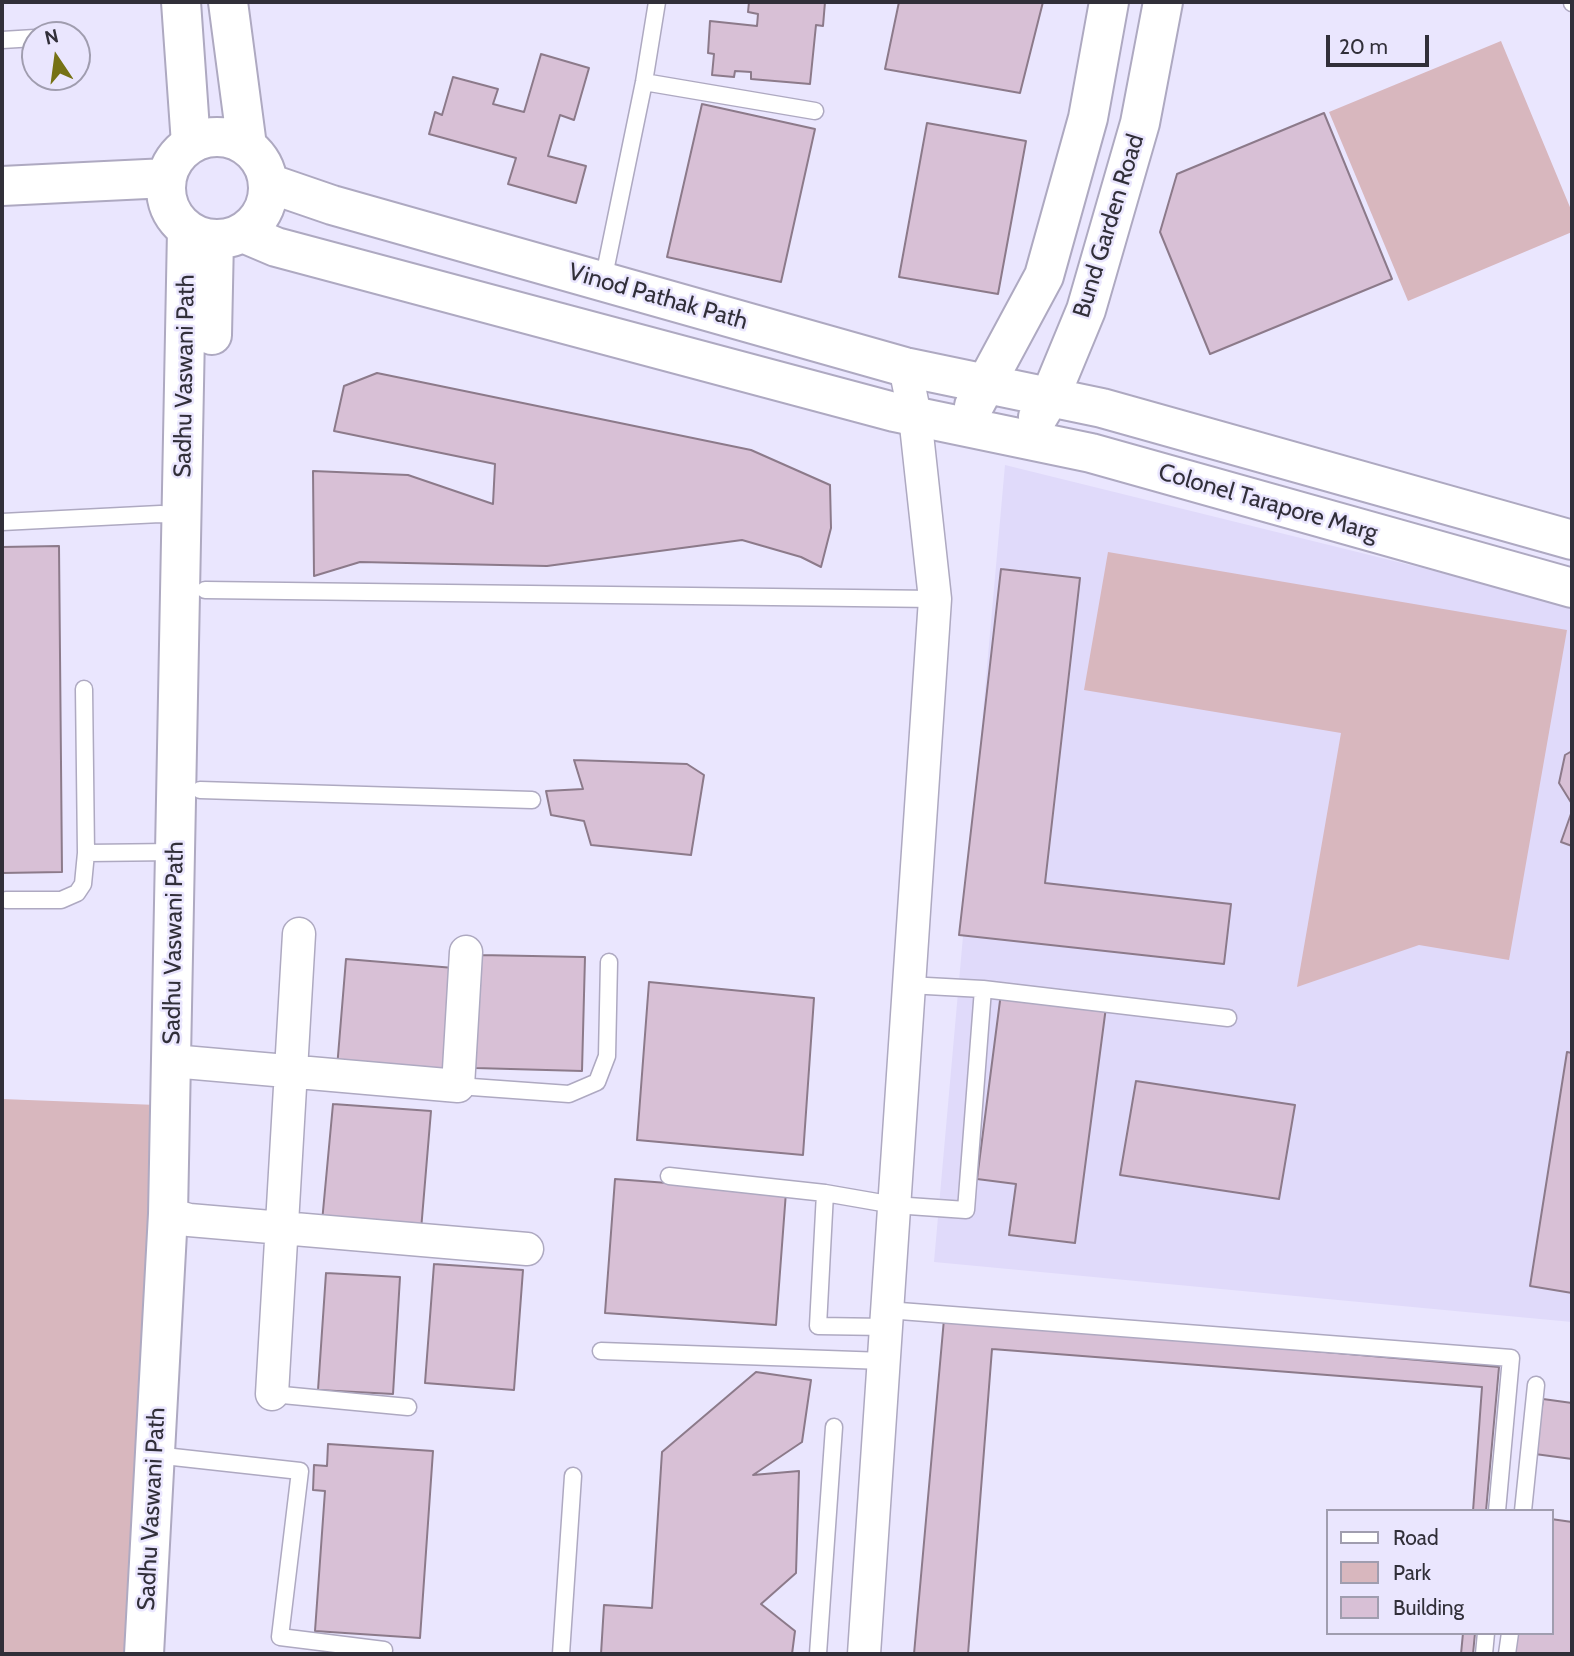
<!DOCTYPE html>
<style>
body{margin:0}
#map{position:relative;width:1574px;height:1656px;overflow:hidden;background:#eae6fe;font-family:Cabin,sans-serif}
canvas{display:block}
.frame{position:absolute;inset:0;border:4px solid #312f39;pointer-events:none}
.legend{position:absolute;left:1326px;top:1509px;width:228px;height:126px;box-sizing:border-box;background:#eae6fe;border:2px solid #a09daf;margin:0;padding:9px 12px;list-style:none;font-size:21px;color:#312f39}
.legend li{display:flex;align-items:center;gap:14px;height:35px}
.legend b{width:35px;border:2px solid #a09daf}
.north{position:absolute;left:21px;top:21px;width:70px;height:70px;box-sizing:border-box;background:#eae6fe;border:2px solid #a09daf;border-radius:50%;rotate:347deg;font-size:19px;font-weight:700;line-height:28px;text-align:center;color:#312f39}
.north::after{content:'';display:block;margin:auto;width:24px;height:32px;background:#767215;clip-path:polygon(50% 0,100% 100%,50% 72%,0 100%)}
.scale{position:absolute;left:1326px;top:35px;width:103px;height:32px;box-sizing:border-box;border:4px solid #312f39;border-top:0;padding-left:9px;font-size:21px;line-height:24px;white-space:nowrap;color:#312f39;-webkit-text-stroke:5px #eae6fe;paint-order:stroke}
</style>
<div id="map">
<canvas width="1574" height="1656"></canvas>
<div class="frame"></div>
<ul class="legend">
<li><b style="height:9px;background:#fff"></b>Road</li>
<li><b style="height:19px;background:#d8b7be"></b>Park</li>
<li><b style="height:19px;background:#d8c0d6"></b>Building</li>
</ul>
<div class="north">N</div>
<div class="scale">20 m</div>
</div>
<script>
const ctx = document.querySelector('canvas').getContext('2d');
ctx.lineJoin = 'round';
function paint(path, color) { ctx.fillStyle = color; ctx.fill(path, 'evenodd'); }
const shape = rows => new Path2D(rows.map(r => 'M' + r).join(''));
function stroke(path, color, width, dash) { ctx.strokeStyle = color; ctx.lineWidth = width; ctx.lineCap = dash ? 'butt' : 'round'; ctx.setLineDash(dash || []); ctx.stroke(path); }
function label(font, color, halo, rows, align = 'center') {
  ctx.font = font + ' Cabin,sans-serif'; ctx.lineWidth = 5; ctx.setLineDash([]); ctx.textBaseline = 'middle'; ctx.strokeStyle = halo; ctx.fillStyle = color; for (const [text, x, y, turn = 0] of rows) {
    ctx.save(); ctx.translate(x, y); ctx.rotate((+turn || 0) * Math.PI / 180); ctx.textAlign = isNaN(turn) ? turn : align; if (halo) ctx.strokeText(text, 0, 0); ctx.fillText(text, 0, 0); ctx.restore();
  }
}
paint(shape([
 [1005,465,1572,605,1572,1322,934,1262]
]), '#e0dafa');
paint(shape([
 [1501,41,1572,212,1572,232,1408,301,1329,112],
 [1108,552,1567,630,1509,960,1419,945,1297,987,1341,733,1084,690],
 [2,1099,157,1105,130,1654,2,1654]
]), '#d8b7be');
const building = shape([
 [749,2,825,2,823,26,816,25,810,84,751,79,751,72,735,71,734,77,712,75,714,54,708,53,710,21,757,26,758,14,748,12,749,2],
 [899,2,1043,2,1020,93,885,69,899,2],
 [541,54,589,68,574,120,560,115,548,156,586,166,576,203,508,184,516,158,429,134,435,112,442,115,453,77,498,89,493,104,524,112,541,54],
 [702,104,815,129,781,282,667,257,702,104],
 [1324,113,1392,279,1210,354,1160,232,1177,174,1324,113],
 [927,123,1026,141,998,294,899,277,927,123],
 [377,373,751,450,830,485,831,528,821,567,801,557,742,540,547,566,360,562,314,576,313,471,408,475,493,504,495,464,334,431,344,386,377,373],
 [59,546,62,872,2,873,2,547,59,546],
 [1001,569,1080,578,1045,883,1231,904,1224,964,959,935,1001,569],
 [1572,751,1572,804,1559,783,1565,755,1572,751],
 [574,760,687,764,704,775,691,855,591,845,584,821,551,815,546,791,583,789,574,760],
 [1572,811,1572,846,1561,842,1572,811],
 [479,955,585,957,582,1071,475,1068,479,955],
 [346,959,454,968,445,1077,337,1068,346,959],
 [649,982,814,998,803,1155,637,1140,649,982],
 [1001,993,1106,1007,1075,1243,1009,1235,1016,1184,977,1179,1001,993],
 [1567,1052,1572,1053,1572,1293,1530,1286,1567,1052],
 [1136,1081,1295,1105,1279,1199,1120,1175,1136,1081],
 [333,1104,431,1111,421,1230,322,1222,333,1104],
 [615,1179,786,1192,776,1325,605,1313,615,1179],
 [434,1264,523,1270,514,1390,425,1383,434,1264],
 [326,1273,400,1277,393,1394,318,1390,326,1273],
 [944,1319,1499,1367,1486,1511,1327,1511,1327,1633,1475,1633,1473,1654,914,1654,944,1319],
 [992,1349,1482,1387,1473,1511,1327,1511,1327,1633,1463,1633,1461,1654,968,1654,992,1349],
 [756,1372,811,1380,802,1442,753,1475,799,1471,796,1573,761,1604,795,1631,792,1654,601,1654,604,1605,652,1608,662,1452,756,1372],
 [1543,1399,1572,1403,1572,1459,1535,1454,1543,1399],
 [328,1444,433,1451,420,1638,315,1631,325,1491,313,1490,314,1465,327,1466,328,1444],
 [1551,1519,1572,1522,1572,1654,1514,1654,1517,1633,1551,1633,1551,1519]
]);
paint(building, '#d8c0d6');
stroke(building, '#8c7a8a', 2);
const service = shape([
 [1572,3,1572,2],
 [2,40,35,38],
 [644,82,815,111],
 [603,281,644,82,657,2],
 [2,522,160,514,183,516],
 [205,590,935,599],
 [200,790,532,800],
 [86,853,176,852],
 [6,900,61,900,77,893,83,884,86,853,84,689],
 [908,985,983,989,1228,1018],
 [458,1086,569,1094,597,1082,607,1056,609,962],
 [669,1176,825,1193],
 [887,1310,1511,1358,1497,1511],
 [886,1327,818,1326,825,1193,894,1205,966,1210,983,989],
 [601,1351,884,1361],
 [272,1394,408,1407],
 [155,1455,300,1471,280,1637,384,1650,383,1654],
 [1523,1511,1536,1385],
 [561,1654,573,1476],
 [818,1654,834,1427],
 [1484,1654,1486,1633],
 [1507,1654,1510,1633]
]);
const minor = shape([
 [172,1061,458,1086,466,952],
 [168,1214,189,1220,527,1249],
 [272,1394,299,934],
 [864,1654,935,599,915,416,905,367]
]);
const secondary = shape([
 [181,2,191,144],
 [228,2,247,146],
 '166 188a51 51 0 1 1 102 0a51 51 0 1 1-102 0Z',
 [268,183,332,205,905,367,1102,408,1572,540],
 [2,186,167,178],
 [243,233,276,247,894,412,1091,453,1572,588],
 [212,335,214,239],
 [974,406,1044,276,1088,118,1109,2],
 [1038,417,1050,397,1086,310,1140,123,1163,2],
 [144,1654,168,1214,187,230]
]);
stroke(service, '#aea9c1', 19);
stroke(minor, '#aea9c1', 35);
stroke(secondary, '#aea9c1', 42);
stroke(service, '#fff', 16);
stroke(minor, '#fff', 32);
stroke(secondary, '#fff', 38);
label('24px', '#312f39', '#eae6fe', [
 ["Bund Garden Road",1109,226,-73],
 ["Vinod Pathak Path",658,297,16],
 ["Sadhu Vaswani Path",185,376,-89],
 ["Colonel Tarapore Marg",1268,503,16],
 ["Sadhu Vaswani Path",174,943,-89],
 ["Sadhu Vaswani Path",152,1509,-87]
]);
</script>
